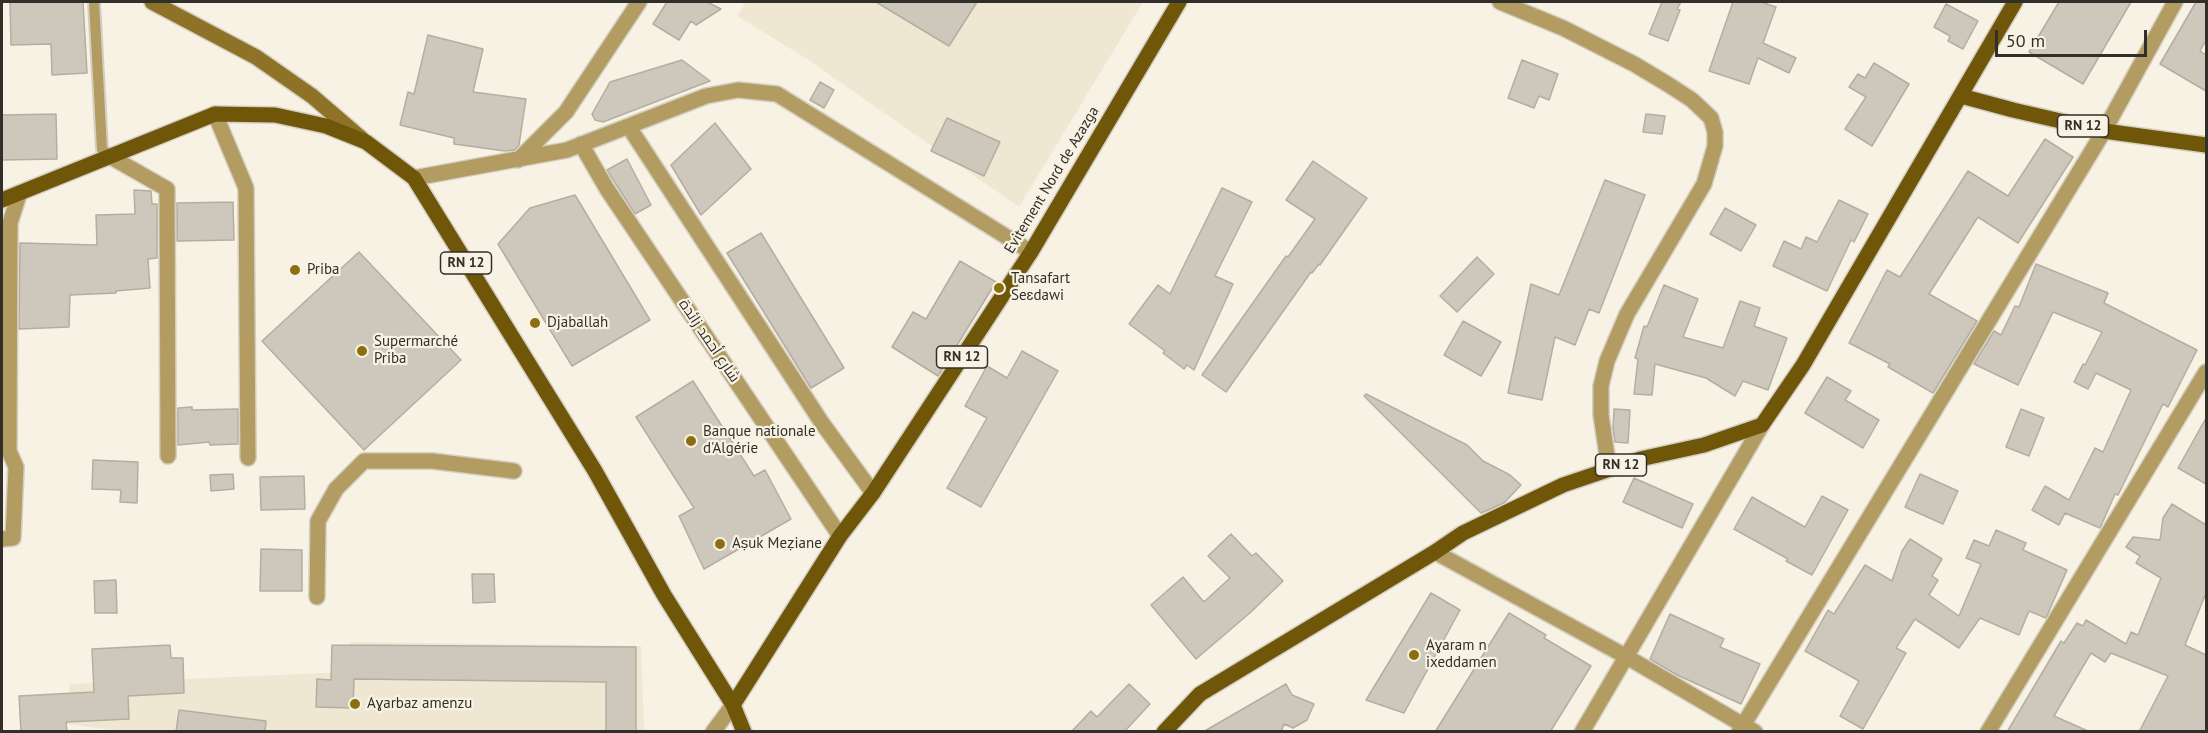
<!DOCTYPE html>
<meta charset="utf-8">
<style>
body{margin:0}
#map{position:relative;width:2208px;height:733px;overflow:hidden;background:#f8f2e4;font-family:"PT Sans",sans-serif}
canvas{display:block}
.frame{position:absolute;inset:0;border:3px solid #312f2a;pointer-events:none}
.scale{position:absolute;left:1995px;top:30px;width:152px;height:27px;box-sizing:border-box;border:3px solid #312f2a;border-top:0;padding-left:8px;font-size:18px;line-height:21px;white-space:nowrap;color:#312f2a;-webkit-text-stroke:4px #f8f2e4;paint-order:stroke}
</style>
<div id="map">
<canvas width="2208" height="733"></canvas>
<div class="frame"></div>
<div class="scale">50 m</div>
</div>
<script>
const ctx = document.querySelector('canvas').getContext('2d');
ctx.lineJoin = 'round';
function paint(path, color) { ctx.fillStyle = color; ctx.fill(path, 'evenodd'); }
const shape = rows => new Path2D(rows.map(r => 'M' + r).join(''));
function stroke(path, color, width, dash) { ctx.strokeStyle = color; ctx.lineWidth = width; ctx.lineCap = dash ? 'butt' : 'round'; ctx.setLineDash(dash || []); ctx.stroke(path); }
function label(font, color, halo, rows, align = 'center') {
  ctx.font = font + ' "PT Sans",Cairo,sans-serif'; ctx.lineWidth = 4.5; ctx.setLineDash([]); ctx.textBaseline = 'middle'; ctx.strokeStyle = halo; ctx.fillStyle = color; for (const [text, x, y, turn = 0] of rows) {
    ctx.save(); ctx.translate(x, y); ctx.rotate((+turn || 0) * Math.PI / 180); ctx.textAlign = isNaN(turn) ? turn : align; if (halo) ctx.strokeText(text, 0, 0); ctx.fillText(text, 0, 0); ctx.restore();
  }
}
paint(shape([
 [746,2,1143,2,1019,207,804,57,737,16],
 [350,642,641,646,644,731,128,732,66,724,70,684,347,672]
]), '#f0e7d2');
const building = shape([
 [10,2,83,2,87,73,52,75,51,44,11,45,10,2],
 [667,2,707,2,721,9,696,25,691,21,679,40,653,24,667,2],
 [876,2,977,2,949,46,876,2],
 [1662,2,1681,2,1677,9,1680,10,1668,41,1649,34,1662,2],
 [1733,2,1761,2,1776,7,1763,43,1796,58,1789,73,1758,58,1749,84,1709,71,1733,2],
 [2059,2,2131,2,2083,84,2029,52,2059,2],
 [2196,2,2206,2,2206,40,2200,51,2206,55,2206,91,2160,64,2196,2],
 [1946,4,1978,21,1963,49,1948,41,1950,36,1934,27,1946,4],
 [428,35,483,49,473,92,526,99,519,145,515,150,505,151,454,144,454,138,400,125,408,92,414,94,428,35],
 [682,60,710,81,603,122,595,120,592,114,610,82,682,60],
 [1522,60,1558,74,1549,100,1539,96,1534,108,1508,98,1522,60],
 [1874,63,1909,84,1872,146,1845,129,1866,97,1849,87,1858,74,1865,78,1874,63],
 [820,82,834,90,824,108,810,100,820,82],
 [56,114,57,159,2,160,2,115,56,114],
 [1646,114,1665,116,1662,134,1643,132,1646,114],
 [947,118,1000,142,984,176,931,151,947,118],
 [715,123,751,169,701,215,671,165,715,123],
 [2045,139,2073,157,2018,243,1978,217,1929,294,1977,321,1933,393,1888,367,1890,364,1849,343,1887,270,1900,277,1968,171,2008,196,2045,139],
 [627,159,651,205,635,214,607,170,627,159],
 [1313,161,1367,198,1320,265,1319,264,1312,273,1311,272,1226,392,1202,375,1286,256,1288,257,1315,219,1286,200,1313,161],
 [1605,180,1645,195,1599,313,1589,309,1575,345,1555,337,1542,400,1508,393,1531,284,1559,295,1605,180],
 [1222,188,1252,202,1215,276,1233,284,1194,370,1187,365,1184,369,1163,353,1165,351,1129,324,1158,285,1170,294,1222,188],
 [134,190,151,191,152,204,157,204,157,258,148,259,150,288,116,291,116,293,70,295,69,327,19,329,20,243,97,245,96,215,135,214,134,190],
 [575,195,650,320,572,366,498,244,530,208,575,195],
 [1839,200,1868,214,1854,242,1851,240,1827,291,1773,266,1784,241,1801,249,1806,237,1817,242,1839,200],
 [233,202,234,240,177,241,177,203,233,202],
 [1725,208,1756,225,1741,251,1710,234,1725,208],
 [761,233,844,368,811,388,727,253,761,233],
 [359,252,461,360,364,450,262,341,359,252],
 [1477,257,1494,274,1457,312,1440,296,1477,257],
 [960,261,996,282,938,376,892,347,913,312,926,319,960,261],
 [2036,264,2108,293,2104,303,2197,350,2168,407,2163,404,2118,495,2115,494,2100,528,2065,513,2059,525,2032,510,2045,486,2069,500,2095,448,2103,452,2131,390,2096,373,2088,389,2074,382,2083,364,2085,365,2102,332,2053,312,2018,385,1974,364,1994,331,2001,335,2015,306,2019,307,2036,264],
 [1664,285,1698,299,1683,337,1723,348,1740,301,1760,308,1754,326,1787,338,1768,390,1743,381,1735,396,1706,378,1655,364,1652,395,1634,394,1638,359,1635,358,1644,326,1647,327,1664,285],
 [1463,321,1501,342,1481,376,1444,355,1463,321],
 [1022,351,1058,371,981,507,947,488,987,418,965,406,987,366,1007,378,1022,351],
 [1827,377,1851,391,1845,400,1879,420,1863,448,1805,413,1827,377],
 [693,381,754,476,765,470,791,519,704,569,679,516,694,508,636,417,693,381],
 [1366,394,1467,445,1483,461,1510,475,1521,485,1504,503,1481,513,1364,396,1366,394],
 [192,407,192,410,238,409,238,444,210,445,209,442,178,445,178,408,192,407],
 [1614,409,1630,410,1628,443,1615,442,1613,428,1614,409],
 [2021,409,2044,418,2029,456,2006,447,2021,409],
 [2206,418,2206,484,2178,468,2206,418],
 [93,460,138,462,137,503,120,502,121,490,92,489,93,460],
 [233,474,234,489,211,491,210,475,233,474],
 [1920,474,1958,491,1943,524,1905,507,1920,474],
 [304,476,305,509,261,510,260,477,304,476],
 [1634,478,1693,504,1682,528,1623,502,1634,478],
 [1822,496,1848,510,1812,575,1786,561,1788,559,1734,529,1752,497,1805,527,1822,496],
 [2172,504,2206,525,2206,593,2185,645,2206,655,2206,732,2139,732,2168,676,2111,653,2105,662,2091,653,2054,716,2090,732,2007,732,2061,641,2064,643,2077,623,2083,626,2086,620,2126,644,2131,632,2138,635,2161,578,2136,563,2140,556,2126,547,2133,537,2160,540,2163,518,2172,504],
 [1996,530,2026,543,2023,550,2067,570,2046,618,2029,611,2019,635,1980,618,1959,648,1915,619,1896,648,1906,653,1863,729,1840,716,1859,681,1805,651,1828,610,1834,614,1865,565,1892,581,1902,551,1910,539,1942,559,1932,576,1938,580,1929,595,1959,616,1981,564,1966,558,1974,540,1989,546,1996,530],
 [1231,534,1252,556,1256,553,1283,581,1251,612,1196,659,1151,605,1183,577,1203,601,1205,601,1230,578,1208,556,1231,534],
 [261,549,302,550,302,591,260,591,261,549],
 [472,574,494,574,495,602,473,603,472,574],
 [116,580,117,613,95,613,94,581,116,580],
 [1431,593,1460,610,1404,713,1366,700,1431,593],
 [1509,613,1546,635,1544,638,1591,666,1550,732,1435,732,1509,613],
 [1670,614,1724,639,1720,647,1760,664,1741,704,1677,675,1650,659,1670,614],
 [170,645,171,658,183,658,184,693,128,696,129,719,66,722,67,732,21,732,19,696,94,692,92,649,170,645],
 [332,645,636,647,636,732,606,732,606,682,354,679,353,708,316,707,317,679,331,680,332,645],
 [1129,684,1150,704,1124,732,1071,732,1091,711,1097,717,1129,684],
 [1286,684,1292,695,1314,704,1307,720,1293,728,1284,724,1281,732,1203,732,1286,684],
 [179,710,266,721,265,732,176,732,179,710]
]);
paint(building, '#cdc8bb');
stroke(building, '#b3aea1', 1.5);
const lane = shape([
 [94,2,102,149,111,157]
]);
const street = shape([
 [1500,2,1563,28,1634,64,1669,85,1692,100,1711,118,1715,132,1715,146,1704,184,1627,314,1607,361,1601,386,1601,415,1609,469],
 [215,114,246,188,248,458],
 [629,127,822,423,873,493],
 [581,144,607,189,840,536],
 [111,157,167,189,168,456],
 [518,160,566,112,639,2],
 [414,178,567,150,706,96,738,90,777,94,1031,252],
 [2,539,13,538,16,467,9,451,10,223,19,195],
 [1435,552,1627,657,1755,732],
 [317,597,318,521,336,489,364,461,432,461,514,471],
 [713,732,733,705],
 [1582,732,1762,425],
 [1739,732,2104,131,2175,2],
 [1988,732,2206,372]
]);
const secondary = shape([
 [152,2,256,57,312,96,362,139]
]);
const primary = shape([
 [1961,96,2013,110,2104,131,2206,145],
 [2,200,215,114,275,115,326,126,366,142,414,178,595,471,664,595,733,705,744,732],
 [733,705,840,536,873,493,1031,252,1179,2],
 [1164,732,1200,694,1435,552,1463,533,1563,485,1640,459,1704,445,1762,425,1803,365,2015,2]
]);
stroke(lane, '#d4cfc3', 14);
stroke(street, '#d4cfc3', 18);
stroke(secondary, '#d4cfc3', 18);
stroke(primary, '#d4cfc3', 18);
stroke(lane, '#b39c62', 10);
stroke(street, '#b39c62', 15);
stroke(secondary, '#8e7227', 15);
stroke(primary, '#6f5609', 15);
for (const [x, y, r, color] of [
 [295,270,6,"#8c6e0f"],
 [999,288,6,"#8c6e0f"],
 [535,323,6,"#8c6e0f"],
 [362,351,6,"#8c6e0f"],
 [691,441,6,"#8c6e0f"],
 [720,544,6,"#8c6e0f"],
 [1414,655,6,"#8c6e0f"],
 [355,704,6,"#8c6e0f"]
]) { const dot = new Path2D(); dot.arc(x, y, r, 0, 2 * Math.PI); ctx.fillStyle = color; ctx.fill(dot); stroke(dot, '#f8f2e4', 2); }
for (const [x, y, w] of [
 [2083,126,51],
 [466,263,51],
 [962,357,51],
 [1621,465,51]
]) { const box = new Path2D(); box.roundRect(x - w / 2, y - 11, w, 22, 4.5); ctx.fillStyle = '#f8f2e4'; ctx.fill(box); stroke(box, '#312f2a', 1.5); }
label('bold 14px', '#312f2a', null, [
 ["RN 12",2083,126],
 ["RN 12",466,263],
 ["RN 12",962,357],
 ["RN 12",1621,465]
]);
label('15px', '#312f2a', '#f8f2e4', [
 ["Evitement Nord de Azazga",1052,180,-59],
 ["شارع أحمد زائدة",709,341,56]
]);
label('15px', '#312f2a', '#f8f2e4', [
 ["Priba",307,270],
 ["Tansafart",1011,279],
 ["Seɛdawi",1011,296],
 ["Djaballah",547,323],
 ["Supermarché",374,342],
 ["Priba",374,359],
 ["Banque nationale",703,432],
 ["d'Algérie",703,449],
 ["Aṣuk Meẓiane",732,544],
 ["Aɣaram n",1426,646],
 ["ixeddamen",1426,663],
 ["Aɣarbaz amenzu",367,704]
], 'left');
</script>
